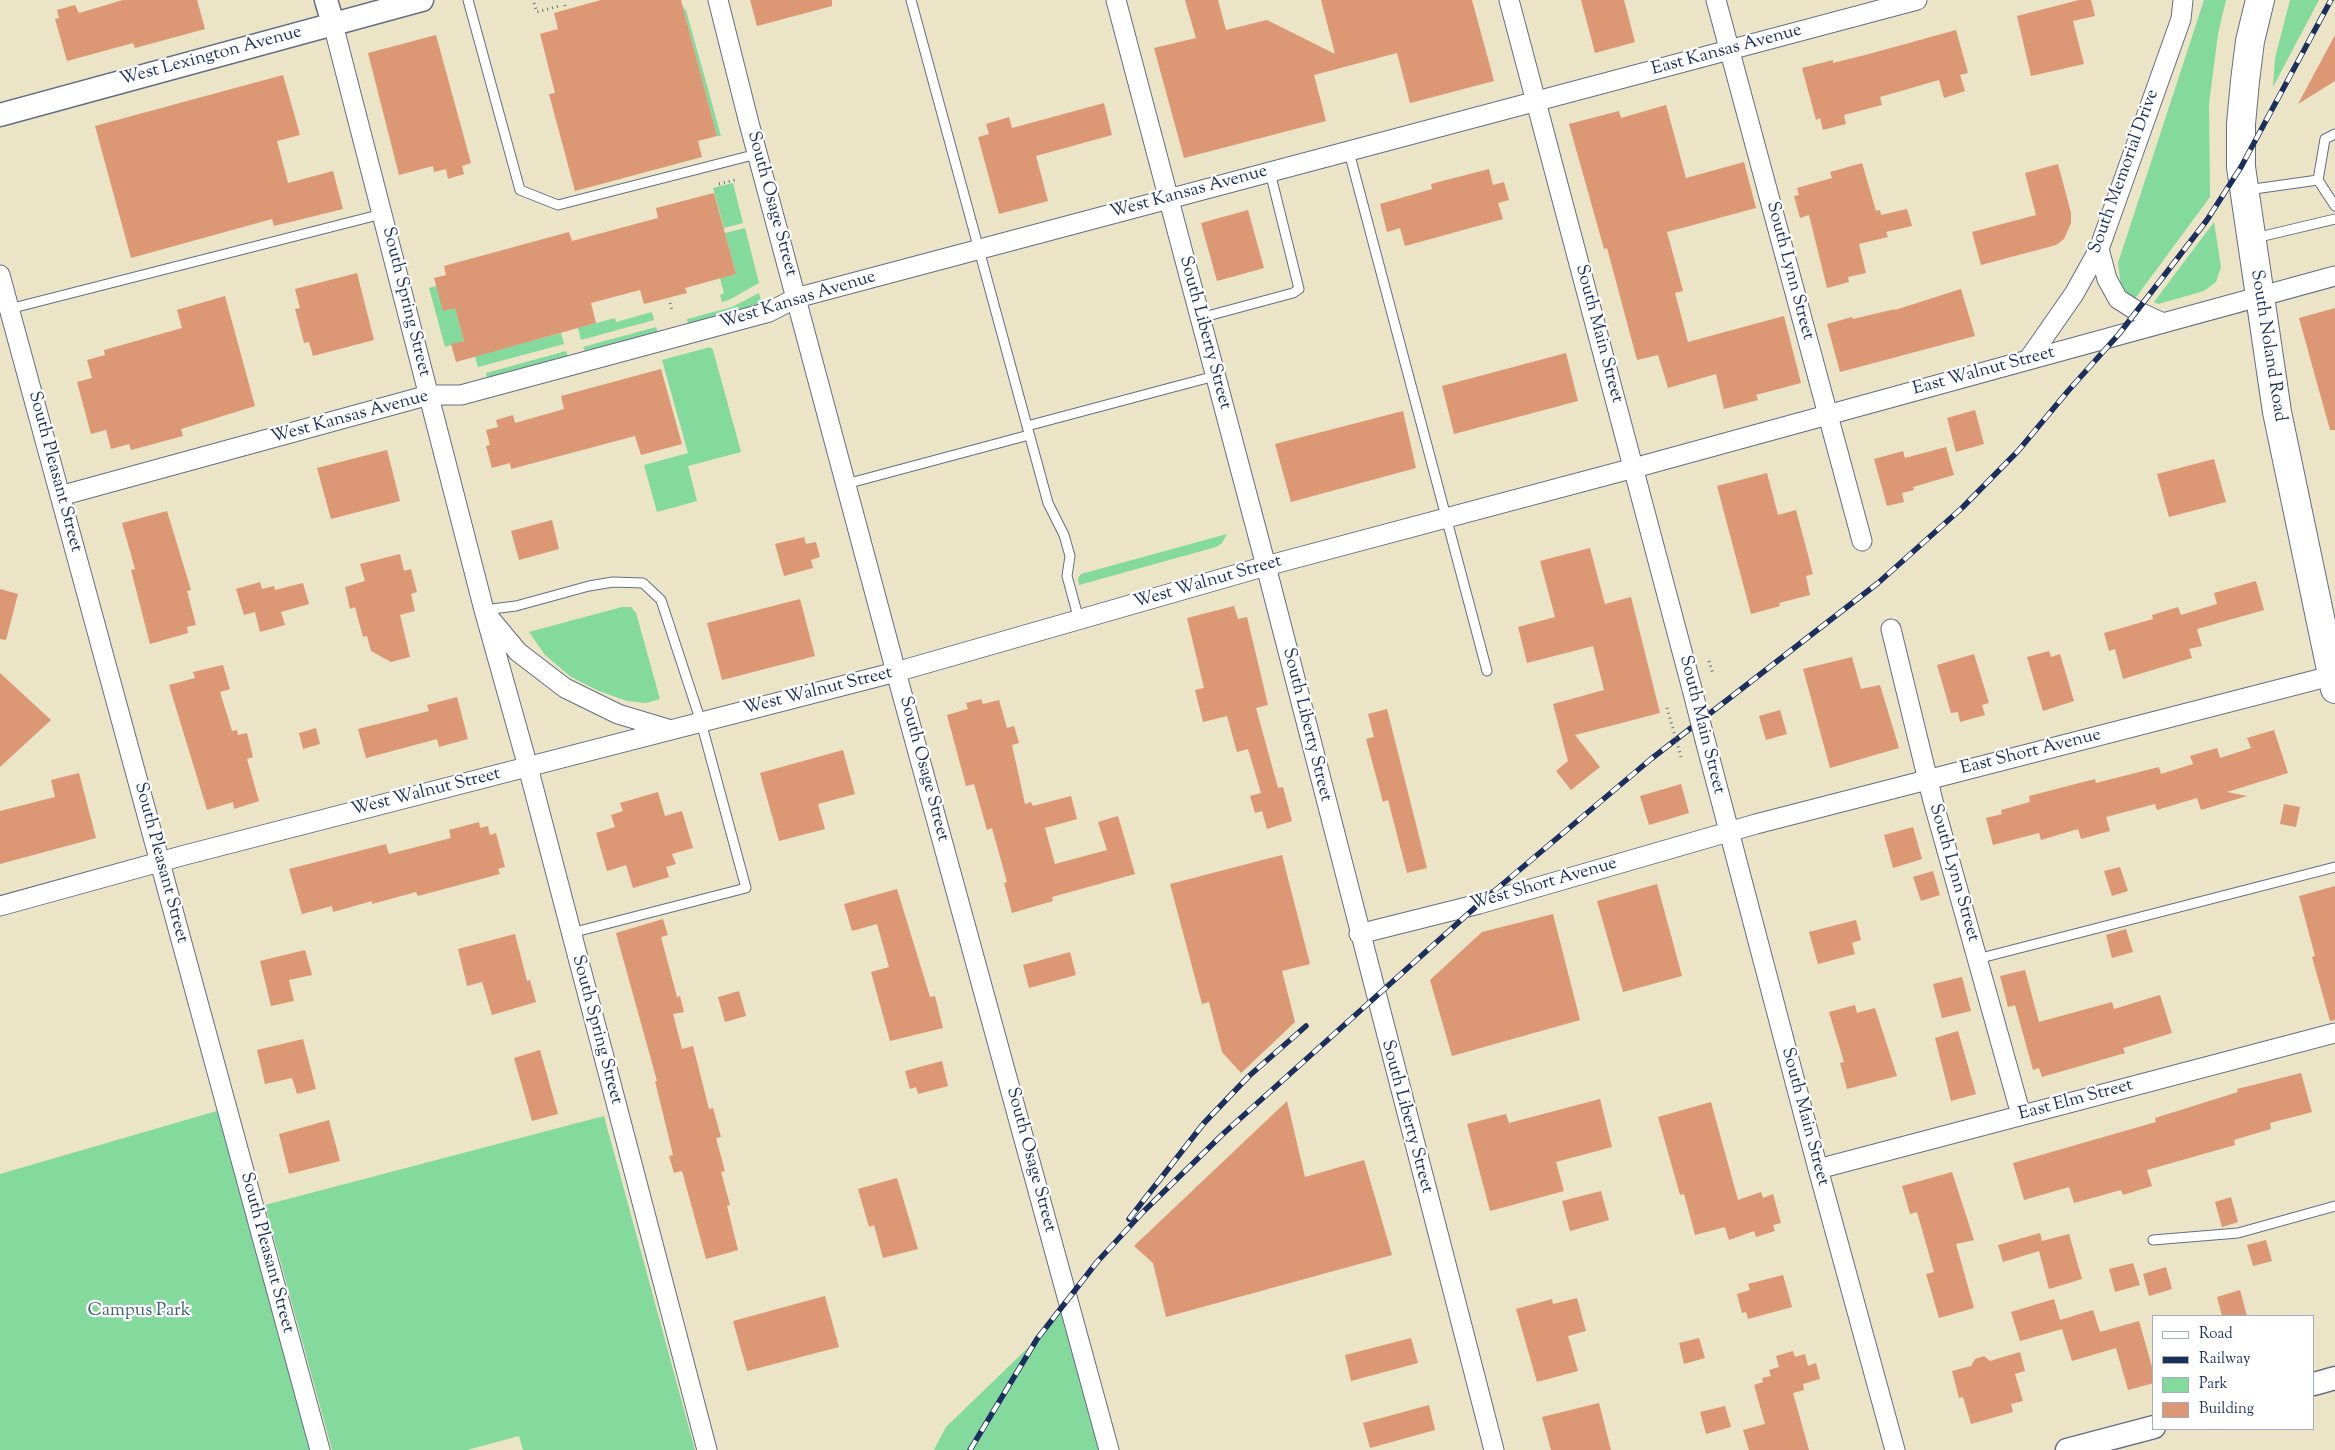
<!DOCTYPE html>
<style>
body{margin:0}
#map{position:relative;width:2335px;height:1450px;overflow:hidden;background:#ece4c6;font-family:"Sorts Mill Goudy",serif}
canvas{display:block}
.legend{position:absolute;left:2152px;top:1315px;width:162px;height:115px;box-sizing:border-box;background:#fff;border:1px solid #a4acbf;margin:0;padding:6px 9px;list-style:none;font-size:15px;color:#1b2f5e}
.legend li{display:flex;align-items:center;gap:10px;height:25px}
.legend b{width:25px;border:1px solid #a4acbf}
</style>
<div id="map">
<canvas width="2335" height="1450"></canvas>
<ul class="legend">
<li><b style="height:6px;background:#fff"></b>Road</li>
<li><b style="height:6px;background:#1b2f5e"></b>Railway</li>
<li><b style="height:14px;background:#84d99c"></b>Park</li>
<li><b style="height:14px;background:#dc9774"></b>Building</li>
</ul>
</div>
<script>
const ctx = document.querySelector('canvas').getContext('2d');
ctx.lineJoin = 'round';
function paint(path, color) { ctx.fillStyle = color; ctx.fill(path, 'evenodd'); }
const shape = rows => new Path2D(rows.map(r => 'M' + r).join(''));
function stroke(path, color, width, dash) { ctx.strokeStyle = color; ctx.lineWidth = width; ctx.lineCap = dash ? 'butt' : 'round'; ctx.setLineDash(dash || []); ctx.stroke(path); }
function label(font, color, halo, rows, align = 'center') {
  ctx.font = font + ' "Sorts Mill Goudy",serif'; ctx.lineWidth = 4.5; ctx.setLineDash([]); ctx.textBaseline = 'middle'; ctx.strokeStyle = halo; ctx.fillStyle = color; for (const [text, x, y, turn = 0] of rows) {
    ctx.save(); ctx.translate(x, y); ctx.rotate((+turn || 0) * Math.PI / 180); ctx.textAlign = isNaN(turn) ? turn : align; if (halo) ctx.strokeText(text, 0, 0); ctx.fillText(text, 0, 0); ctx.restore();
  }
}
paint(shape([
 [2204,0,2226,0,2218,34,2209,104,2210,197,2134,300,2125,294,2121,287,2118,263],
 [2290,0,2319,0,2273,87,2275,58],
 [683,7,686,10,721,136,717,136],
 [733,183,743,223,724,228,713,188],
 [2214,222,2221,267,2216,282,2204,291,2158,304,2154,302],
 [745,228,759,283,729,300,722,302,720,295,724,293,720,278,736,274,725,233],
 [436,286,455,308,464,341,445,347,429,288],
 [759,293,762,304,688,324,687,319,732,307],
 [652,312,654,320,581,340,578,328,615,318,616,322],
 [656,327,658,332,585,351,583,347],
 [561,333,564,344,478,367,475,356],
 [710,347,713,350,741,452,688,466,697,501,657,512,644,465,688,453,662,360],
 [566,351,568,356,487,378,486,373],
 [1227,534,1222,543,1216,547,1079,585,1078,578,1081,574],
 [622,607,631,607,636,613,660,699,646,703,627,701,599,691,571,677,545,655,529,632],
 [227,1108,320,1450,0,1450,0,1174],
 [604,1116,695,1450,523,1450,519,1436,467,1450,332,1450,265,1205],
 [1068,1300,1109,1450,934,1450,946,1427,1037,1339]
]), '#84d99c');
paint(shape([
 [123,0,197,0,205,29,135,48,133,43,67,61,55,19,59,18,57,10,75,5,79,13],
 [601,0,681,0,717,136,698,141,702,157,575,191,549,94,555,93,540,34,558,29,554,13],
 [750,0,832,0,832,6,757,26],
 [1185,0,1218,0,1226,30,1267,20,1335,54,1321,0,1472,0,1494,81,1410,103,1397,53,1314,75,1326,121,1184,158,1154,48,1196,38],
 [1581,0,1624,0,1635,42,1595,53],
 [2079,0,2091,0,2095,16,2073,21,2084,64,2031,76,2017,16],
 [1956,30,1968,73,1960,75,1965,91,1944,98,1939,80,1880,97,1882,105,1844,115,1846,124,1823,130,1820,118,1816,120,1802,68,1833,60,1833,63,1869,54],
 [436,35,471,163,462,166,464,174,448,179,446,169,434,172,433,166,399,175,368,53],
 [2335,35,2335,81,2298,104],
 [283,75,300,135,277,141,288,183,333,171,343,209,274,226,272,219,131,258,95,126],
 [1104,103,1112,135,1036,156,1048,201,999,214,978,137,989,134,986,124,1009,117,1012,128],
 [1666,105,1686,178,1744,162,1756,208,1667,232,1683,291,1675,293,1688,342,1784,316,1801,383,1756,395,1758,400,1724,409,1716,374,1668,388,1658,355,1637,360,1607,248,1604,249,1569,124,1619,111,1621,118],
 [1862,163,1876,211,1880,210,1881,215,1907,209,1912,226,1886,232,1888,237,1859,244,1866,273,1848,277,1849,282,1827,288,1809,215,1800,218,1794,196,1799,195,1797,188,1832,178,1830,172],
 [2058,164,2071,213,2071,223,2064,239,2056,245,1981,265,1972,232,2036,215,2025,173],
 [1489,169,1493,185,1504,182,1509,200,1498,203,1503,219,1405,246,1400,228,1387,232,1380,204,1432,189,1431,184],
 [714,193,736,274,685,288,687,293,644,304,640,290,591,303,596,323,456,362,451,344,464,341,455,308,443,311,434,278,446,275,444,266,569,232,572,241,658,218,656,208],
 [1248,210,1264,268,1217,281,1201,223],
 [357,273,374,340,313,356,309,342,304,343,295,309,300,308,295,289],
 [1961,289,1975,336,1840,372,1827,324,1852,317,1853,319,1895,309,1895,310],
 [225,296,255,406,181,429,183,436,131,450,129,444,111,449,106,430,91,434,77,382,92,378,87,360,105,355,104,350,182,328,177,310],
 [2335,308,2335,430,2330,430,2299,318],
 [1566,353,1578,401,1454,434,1442,386],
 [661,369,682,444,641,455,635,436,511,469,510,463,492,468,486,446,490,445,486,430,498,427,496,420,513,415,515,423,564,409,561,396],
 [1975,410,1984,444,1956,452,1947,418],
 [1403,411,1416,468,1291,502,1275,444],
 [1946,447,1954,475,1913,487,1914,490,1902,493,1904,502,1887,506,1874,459,1903,451,1905,458],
 [387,450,400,501,331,519,317,468],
 [2214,459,2226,502,2169,517,2157,474],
 [1767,473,1778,515,1796,510,1813,574,1806,576,1810,595,1779,603,1780,606,1751,614,1717,486],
 [167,511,191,590,187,591,196,625,187,627,188,633,150,644,131,570,135,569,122,523],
 [552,520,559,549,519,560,511,531],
 [804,537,806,544,816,542,820,557,811,560,813,568,784,576,775,544],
 [1590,548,1605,604,1631,597,1660,713,1575,735,1600,767,1571,790,1556,771,1568,761,1553,704,1604,690,1593,646,1527,663,1518,627,1555,617,1540,561],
 [400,554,404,571,411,569,417,592,411,594,415,611,400,615,410,657,391,662,371,651,367,636,363,637,355,607,350,609,345,587,365,581,360,564],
 [2256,581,2264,610,2197,629,2202,646,2189,649,2192,658,2123,679,2115,649,2109,651,2104,633,2153,619,2152,615,2178,607,2181,615,2217,604,2214,593],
 [260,582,262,589,274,586,275,590,303,583,309,604,281,612,285,625,260,632,255,612,244,615,236,589],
 [0,589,18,594,6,640,0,639],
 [800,599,815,656,722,680,707,623],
 [1234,606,1238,619,1247,617,1268,705,1256,708,1278,788,1283,787,1292,821,1267,829,1262,811,1255,813,1250,796,1261,793,1248,749,1237,752,1227,716,1203,722,1195,690,1204,688,1187,618],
 [2049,651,2051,657,2060,654,2074,701,2043,711,2027,657],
 [1974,654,1989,703,1982,705,1985,715,1960,722,1958,712,1951,713,1937,665],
 [1852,657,1861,689,1880,685,1899,748,1830,768,1803,669],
 [223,665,230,689,220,692,232,731,237,730,238,735,247,733,253,757,247,759,259,801,234,809,233,802,207,810,169,685,195,678,193,672],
 [0,673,51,720,0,767],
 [457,697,468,739,439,747,437,739,366,758,358,729,429,711,427,705],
 [981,699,983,704,999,700,1007,728,1014,726,1019,743,1012,745,1025,804,1031,802,1033,806,1071,796,1077,819,1045,828,1055,864,1107,850,1098,822,1118,816,1135,874,1052,897,1053,901,1012,913,1004,883,1007,882,992,828,987,830,974,784,966,786,947,715,968,709,966,703],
 [1387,709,1427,868,1407,873,1388,800,1383,802,1366,739,1374,737,1368,714],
 [1780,710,1787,734,1766,740,1759,716],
 [316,728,320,744,303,749,299,733],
 [2274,730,2288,773,2227,792,2247,796,2201,810,2197,798,2157,810,2155,804,2106,817,2110,831,2081,839,2078,829,2041,840,2039,833,1993,845,1986,818,2002,814,2001,810,2030,802,2029,796,2095,779,2096,783,2159,767,2161,774,2193,764,2190,756,2217,748,2220,758,2251,748,2247,738],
 [843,750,855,794,818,804,825,829,779,841,760,773],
 [79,773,96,838,0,864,0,811,55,797,51,780],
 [1681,784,1689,813,1649,825,1640,796],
 [658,792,665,816,682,811,693,848,672,854,676,864,666,867,669,877,633,888,626,865,607,871,596,833,615,827,611,815,623,811,620,803],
 [2284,804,2300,807,2296,827,2280,824],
 [479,822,480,828,488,826,490,835,496,833,505,867,498,869,500,874,418,896,416,892,372,904,372,901,333,912,332,906,302,914,289,869,386,844,389,854,451,838,449,830],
 [1913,827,1922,859,1893,868,1884,835],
 [1282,855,1310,964,1282,971,1295,1022,1241,1073,1222,1052,1209,1002,1202,1004,1170,884],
 [2120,867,2128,891,2112,896,2104,871],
 [1933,871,1940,895,1921,901,1913,877],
 [1657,884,1682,976,1623,992,1597,901],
 [2335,886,2335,1020,2330,1021,2312,957,2315,956,2299,896],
 [897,889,930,997,935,996,943,1028,890,1041,871,972,889,967,877,924,852,931,844,904],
 [1553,914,1580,1020,1452,1056,1430,980,1482,932],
 [663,919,668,935,661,937,677,997,680,996,684,1012,673,1014,682,1049,693,1046,709,1109,713,1108,721,1137,716,1138,725,1171,721,1172,730,1205,727,1206,738,1250,706,1259,682,1171,674,1173,669,1156,673,1155,655,1081,657,1081,616,933],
 [1856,920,1861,940,1852,943,1855,954,1818,964,1809,932],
 [2126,929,2133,952,2112,958,2106,935],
 [515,934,527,981,530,980,536,1002,492,1015,482,982,467,986,458,949],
 [305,950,312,975,289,980,294,1001,271,1006,260,961],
 [1070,952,1076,975,1029,988,1023,965],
 [2025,970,2039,1022,2112,1002,2114,1009,2160,995,2172,1033,2123,1048,2125,1053,2042,1077,2039,1068,2033,1070,2015,1005,2008,1007,2000,976],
 [1962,977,1971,1011,1942,1018,1933,984],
 [739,991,746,1016,725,1022,718,997],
 [1855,1005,1857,1013,1875,1008,1897,1076,1847,1089,1840,1063,1844,1062,1829,1012],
 [1958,1031,1976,1094,1951,1101,1935,1038],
 [303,1039,316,1089,297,1094,292,1078,265,1084,257,1050],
 [540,1050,558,1114,532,1121,514,1058],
 [942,1061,948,1086,918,1094,916,1087,910,1089,905,1071],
 [2301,1073,2312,1112,2270,1123,2271,1129,2234,1140,2235,1145,2147,1170,2152,1186,2123,1195,2121,1190,2074,1203,2069,1187,2024,1200,2013,1163,2156,1122,2155,1118,2238,1092,2237,1089],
 [1600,1099,1612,1147,1556,1162,1564,1191,1490,1211,1467,1124,1506,1114,1509,1123],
 [1287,1101,1305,1177,1364,1160,1392,1255,1166,1317,1153,1263,1134,1246],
 [1711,1102,1738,1200,1761,1192,1763,1198,1773,1194,1781,1223,1773,1225,1775,1231,1756,1237,1754,1231,1729,1240,1725,1227,1695,1235,1684,1194,1680,1195,1658,1117],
 [329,1120,340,1161,289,1174,279,1134],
 [1952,1172,1974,1240,1956,1244,1974,1308,1939,1318,1926,1274,1934,1272,1917,1212,1910,1214,1902,1186],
 [897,1178,918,1249,883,1258,874,1225,869,1227,858,1189],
 [1601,1191,1609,1220,1570,1231,1562,1201],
 [2231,1197,2238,1222,2222,1227,2215,1202],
 [2040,1233,2042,1241,2069,1234,2082,1279,2049,1289,2039,1251,2003,1262,1998,1245],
 [2266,1240,2272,1261,2253,1266,2247,1245],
 [2133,1263,2140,1285,2115,1292,2109,1269],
 [2166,1267,2172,1289,2149,1296,2143,1274],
 [1783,1275,1792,1307,1748,1319,1746,1312,1742,1313,1737,1294,1750,1290,1748,1284],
 [2240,1290,2247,1316,2222,1316,2217,1297],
 [825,1296,839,1347,747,1371,733,1321],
 [1577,1298,1586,1331,1568,1336,1578,1371,1537,1382,1516,1309,1552,1299,1553,1304],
 [2054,1299,2060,1320,2093,1310,2100,1332,2139,1321,2154,1374,2154,1383,2128,1390,2116,1348,2072,1361,2062,1329,2020,1341,2011,1312],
 [1411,1338,1418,1363,1351,1381,1345,1355],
 [1699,1338,1705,1358,1684,1364,1679,1343],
 [1793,1351,1795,1357,1805,1354,1808,1366,1816,1363,1820,1379,1803,1384,1804,1390,1793,1393,1809,1450,1749,1450,1743,1430,1765,1424,1754,1385,1763,1382,1762,1378,1771,1376,1769,1370,1779,1367,1776,1356],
 [2020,1352,2025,1371,2015,1374,2023,1401,2011,1404,2013,1412,1971,1424,1963,1397,1959,1398,1952,1371,1971,1366,1975,1359,1984,1356,1990,1361],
 [1599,1403,1611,1450,1551,1450,1542,1417],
 [1429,1405,1435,1430,1370,1448,1363,1423],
 [1725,1406,1731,1427,1706,1434,1700,1412]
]), '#dc9774');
const service = shape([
 [468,0,520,190,558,205,757,154],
 [911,0,1048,503,1064,535,1070,556,1067,576,1079,620],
 [1349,152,1487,671],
 [2318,180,2335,206],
 [2247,190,2318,180,2325,139,2335,134],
 [2255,238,2335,219],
 [9,309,382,214],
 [1200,318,1293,293,1299,289,1270,172],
 [1027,426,1215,376],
 [846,484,1029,435],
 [484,610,516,606,589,586,613,582,643,583,661,600,701,722,746,888,571,933],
 [1977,959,2335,867],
 [2153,1240,2238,1233,2335,1206]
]);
const minor = shape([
 [718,0,749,123,896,672,1109,1450],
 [1116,0,1266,566,1494,1450],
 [1509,0,1692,689],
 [1716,0,1862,541],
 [333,24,484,610,528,767,707,1450],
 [2099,249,2107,279,2118,299,2137,311,2163,323],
 [0,275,320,1450],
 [2028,360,2074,294,2099,249,2181,19,2183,0],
 [60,496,429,395,461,395,769,312,796,298,1917,0],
 [488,616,518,652,565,688,618,714,668,729],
 [1891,629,1933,801,2021,1115],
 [1705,740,1818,1169,1895,1450],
 [0,906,185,855,896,672,1266,566,1634,468,2335,276],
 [1359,934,1479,904,1756,824,2335,675],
 [1818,1169,2335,1033]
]);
const tertiary = shape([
 [326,0,333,24],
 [0,115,422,0],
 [2314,1384,2335,1378],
 [2067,1450,2154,1427]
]);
const primary = shape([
 [2260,0,2250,41,2245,81,2241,124,2241,167,2277,412,2335,689]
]);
stroke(service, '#646e82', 11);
stroke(minor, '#646e82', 21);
stroke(tertiary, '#646e82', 25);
stroke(primary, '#646e82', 30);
stroke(shape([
 [534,3,537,12,559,6],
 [565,5,566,9],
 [719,184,735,180],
 [670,303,672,310],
 [1709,661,1713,674]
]), '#646e82', 3, [1, 4]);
stroke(service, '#fff', 9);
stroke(minor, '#fff', 19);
stroke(tertiary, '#fff', 22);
stroke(primary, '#fff', 28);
const rail = shape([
 [1129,1219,1204,1123,1249,1076,1306,1026],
 [970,1450,1037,1339,1097,1262,1143,1212,1224,1133,1479,904,1651,759,1878,583,1962,508,2018,451,2068,391,2119,334,2207,220,2241,167,2331,0]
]);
stroke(rail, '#1b2f5e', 5.5);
stroke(rail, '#fff', 4, [11]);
const minorBridge = shape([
 [1692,689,1705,740]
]);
stroke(minorBridge, '#646e82', 21, []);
stroke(shape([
 [1667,708,1681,757]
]), '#646e82', 3, [1, 4]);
stroke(minorBridge, '#fff', 19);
label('18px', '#1b2f5e', '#fff', [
 ["East Kansas Avenue",1727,51,-15],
 ["West Lexington Avenue",211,57,-15],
 ["South Memorial Drive",2125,172,-70],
 ["West Kansas Avenue",1189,193,-15],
 ["South Osage Street",771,204,75],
 ["South Lynn Street",1789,271,75],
 ["West Kansas Avenue",798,301,-17],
 ["South Spring Street",405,302,76],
 ["South Liberty Street",1204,333,75],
 ["South Main Street",1598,334,75],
 ["South Noland Road",2267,346,81],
 ["East Walnut Street",1984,372,-15],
 ["West Kansas Avenue",350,418,-15],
 ["South Pleasant Street",54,472,75],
 ["West Walnut Street",1208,583,-16],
 ["West Walnut Street",818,692,-14],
 ["South Liberty Street",1306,725,76],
 ["South Main Street",1701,725,76],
 ["East Short Avenue",2031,753,-14],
 ["South Osage Street",923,769,75],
 ["West Walnut Street",426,793,-14],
 ["South Pleasant Street",160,863,75],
 ["South Lynn Street",1953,873,74],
 ["West Short Avenue",1544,885,-16],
 ["South Spring Street",596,1030,75],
 ["East Elm Street",2076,1101,-15],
 ["South Liberty Street",1406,1117,75],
 ["South Main Street",1804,1117,75],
 ["South Osage Street",1030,1160,75],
 ["South Pleasant Street",266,1253,75]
]);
label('18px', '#3a6271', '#fff', [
 ["Campus Park",139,1312]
]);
</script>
